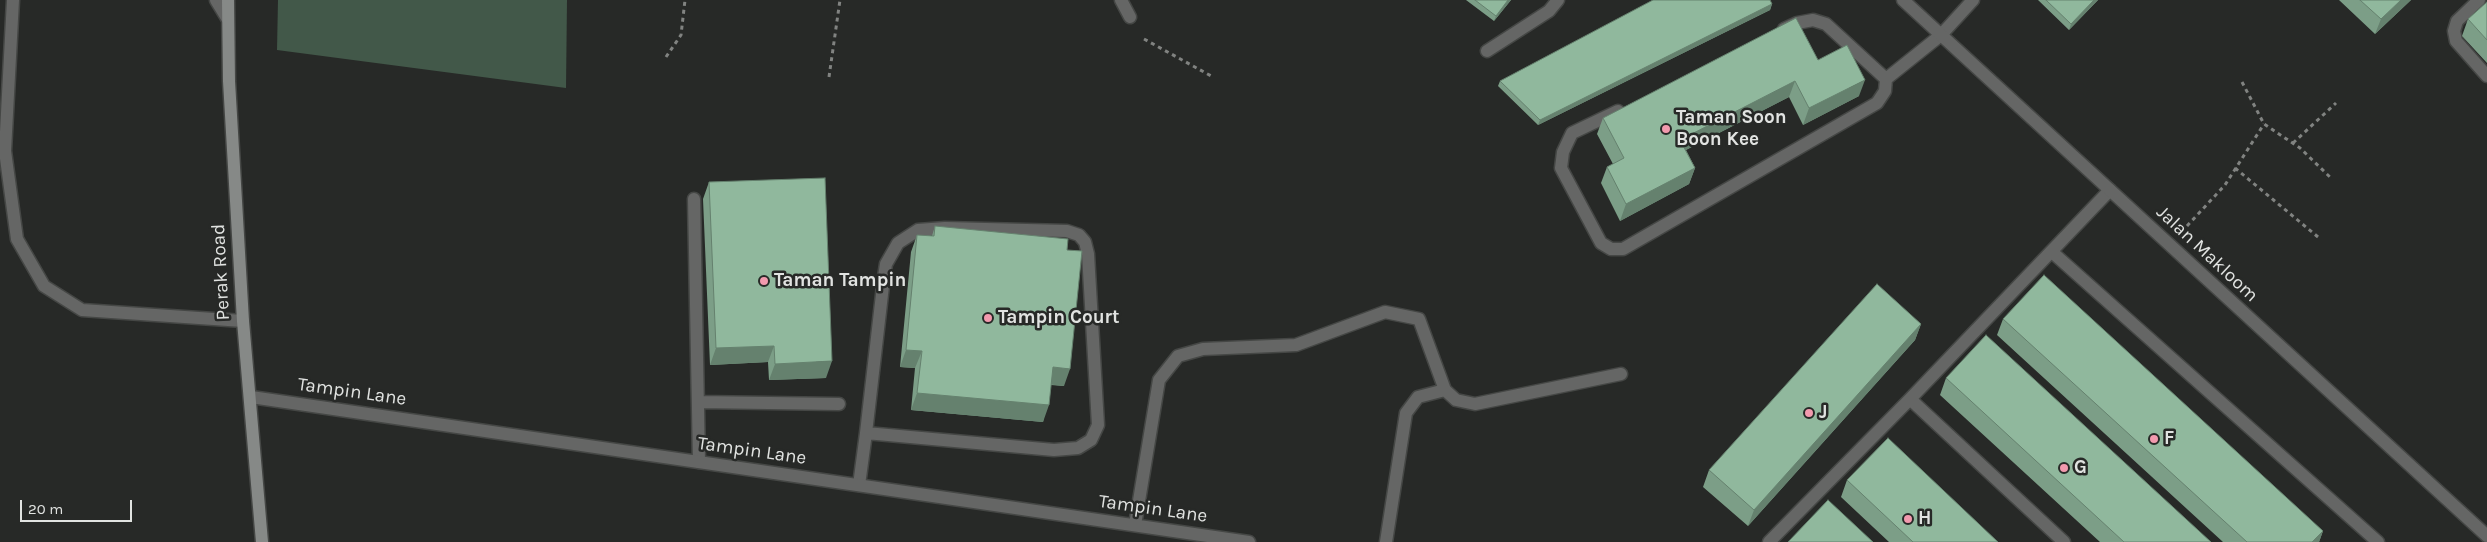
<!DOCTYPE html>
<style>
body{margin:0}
#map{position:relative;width:2487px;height:542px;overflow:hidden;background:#272927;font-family:Karla,sans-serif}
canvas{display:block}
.scale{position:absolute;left:20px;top:500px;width:112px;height:22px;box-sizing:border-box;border:2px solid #e1e3e1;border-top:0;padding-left:6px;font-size:15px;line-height:18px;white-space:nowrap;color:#e1e3e1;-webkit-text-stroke:4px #272927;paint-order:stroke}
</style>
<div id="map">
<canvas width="2487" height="542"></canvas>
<div class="scale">20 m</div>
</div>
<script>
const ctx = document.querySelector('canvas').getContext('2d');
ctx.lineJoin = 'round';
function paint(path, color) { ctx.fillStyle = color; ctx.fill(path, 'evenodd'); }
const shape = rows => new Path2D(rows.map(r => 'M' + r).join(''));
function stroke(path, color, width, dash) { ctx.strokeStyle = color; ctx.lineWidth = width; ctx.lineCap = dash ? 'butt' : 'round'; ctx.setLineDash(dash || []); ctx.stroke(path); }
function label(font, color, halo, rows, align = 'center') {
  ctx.font = font + ' Karla,sans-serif'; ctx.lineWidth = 5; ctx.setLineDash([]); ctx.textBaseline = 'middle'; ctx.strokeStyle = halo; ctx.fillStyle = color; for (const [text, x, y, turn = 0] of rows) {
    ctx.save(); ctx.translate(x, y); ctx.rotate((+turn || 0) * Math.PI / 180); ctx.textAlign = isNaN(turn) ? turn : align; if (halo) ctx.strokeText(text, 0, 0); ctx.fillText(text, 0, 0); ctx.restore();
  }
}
paint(shape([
 [278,0,567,0,566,88,277,50]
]), '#425849');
const service = shape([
 [2479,0,2457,21,2454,31,2456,41,2487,76],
 [1784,29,1797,23,1813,20,1826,24,1886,79],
 [1618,111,1572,133,1563,152,1561,168,1601,243,1611,249,1623,249,1877,103,1885,91,1886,79,1941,35,1973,0],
 [694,199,699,462],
 [2052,252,2378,542],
 [1910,399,2064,542],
 [699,402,839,404],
 [859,485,866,433,884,277,886,264,898,243,918,230,945,228,1067,231,1079,235,1085,242,1088,254,1098,425,1091,440,1078,448,1054,450,866,433],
 [1769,542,1910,399,2110,190]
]);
const minor = shape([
 [13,0,5,151,17,239,44,286,82,310,243,321],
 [216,0,227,18],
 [1121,0,1130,17],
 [1903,0,2487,536],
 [1487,51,1549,11,1558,0],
 [251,397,1249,542],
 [1135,525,1159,380,1178,356,1203,349,1296,345,1385,312,1419,319,1445,390,1456,400,1475,404,1621,374],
 [1386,542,1406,413,1418,397,1445,390]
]);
const secondary = shape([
 [228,0,229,81,243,321,262,542]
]);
stroke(service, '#454745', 15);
stroke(minor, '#454745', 15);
stroke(secondary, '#454745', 15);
stroke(shape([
 [1144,39,1213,77],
 [666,57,681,35,685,0],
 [829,77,840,0],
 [2242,82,2264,124,2300,148,2332,179],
 [2293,143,2336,103],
 [2235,168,2318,237],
 [2187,226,2225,185,2264,124]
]), '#818381', 3, [4, 4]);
stroke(service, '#656665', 12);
stroke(minor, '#656665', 12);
stroke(secondary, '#868987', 12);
paint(shape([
 [1466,0,1511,0,1494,21],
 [2038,0,2098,0,2069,30],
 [2339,0,2411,0,2375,34],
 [2487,2,2487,63,2462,36,2468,19],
 [1772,4,1770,10,1538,125,1498,86,1500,81],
 [1818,60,1859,96,1803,125,1789,97,1686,150,1695,168,1689,184,1620,221,1601,183,1607,167,1613,164,1597,134,1603,118],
 [709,182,826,378,769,380,768,362,710,365,703,199],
 [935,226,1067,250,1064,386,1051,385,1043,422,911,410,915,368,900,367,911,252,917,235,932,236],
 [2003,319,2323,531,2319,542,2223,542,1997,335],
 [1921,324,1915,340,1748,526,1703,487,1709,470],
 [1946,378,2211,542,2100,542,1940,395],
 [1847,480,1998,542,1889,542,1841,497]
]), '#7c9e87');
paint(shape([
 [1508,0,1511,0,1494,21,1496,16],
 [2094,0,2098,0,2069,30,2071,24],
 [2401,0,2411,0,2375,34,2381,19],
 [1772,4,1770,10,1538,125,1540,120],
 [1865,80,1859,96,1803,125,1809,108],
 [1795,81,1789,97,1674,156,1680,140],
 [1695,168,1689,184,1620,221,1626,204],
 [1921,324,1915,340,1748,526,1754,510],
 [774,346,768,362,710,365,716,348],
 [906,350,922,351,915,368,900,367],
 [832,361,826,378,769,380,775,364],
 [1053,367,1070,369,1064,386,1046,384],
 [917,393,1049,405,1043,422,911,410],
 [2323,531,2319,542,2312,542]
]), '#65816e');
const building = shape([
 [1475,0,1508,0,1496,16,1475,0],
 [1653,0,1770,0,1772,4,1540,120,1500,81,1653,0],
 [2046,0,2094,0,2071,24,2046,0],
 [2360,0,2401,0,2381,19,2360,0],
 [2487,2,2487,40,2468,19,2487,2],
 [1796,18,1818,60,1847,45,1865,80,1809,108,1795,81,1680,140,1695,168,1626,204,1607,167,1624,158,1603,118,1796,18],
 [825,178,832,361,775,364,774,346,716,348,709,182,825,178],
 [935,226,1068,239,1067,250,1082,251,1070,369,1053,367,1049,405,917,393,922,351,906,350,917,235,934,236,935,226],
 [2044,275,2323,531,2312,542,2247,542,2003,319,2044,275],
 [1877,284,1921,324,1754,510,1709,470,1877,284],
 [1986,335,2211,542,2124,542,1946,378,1986,335],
 [1888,438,1998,542,1913,542,1847,480,1888,438],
 [1828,500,1873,542,1788,542,1828,500]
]);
paint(building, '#90b89d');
stroke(building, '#65816e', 1);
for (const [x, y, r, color] of [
 [1666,129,5,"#f29aae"],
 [764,281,5,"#f29aae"],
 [988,318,5,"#f29aae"],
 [1809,413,5,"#f29aae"],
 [2154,439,5,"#f29aae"],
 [2064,468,5,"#f29aae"],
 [1908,519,5,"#f29aae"]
]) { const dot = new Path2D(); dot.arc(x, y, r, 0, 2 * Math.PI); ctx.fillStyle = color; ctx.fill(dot); stroke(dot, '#272927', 2); }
label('bold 19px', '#e1e3e1', '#272927', [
 ["Taman Soon",1676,118],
 ["Boon Kee",1676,140],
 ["Taman Tampin",774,281],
 ["Tampin Court",998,318],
 ["J",1819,413],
 ["F",2164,439],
 ["G",2074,468],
 ["H",1918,519]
], 'left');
label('19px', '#e1e3e1', '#272927', [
 ["Jalan Makloom",2207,254,43],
 ["Perak Road",221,272,-93],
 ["Tampin Lane",352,392,8],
 ["Tampin Lane",752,451,8],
 ["Tampin Lane",1153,509,8]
]);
</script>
